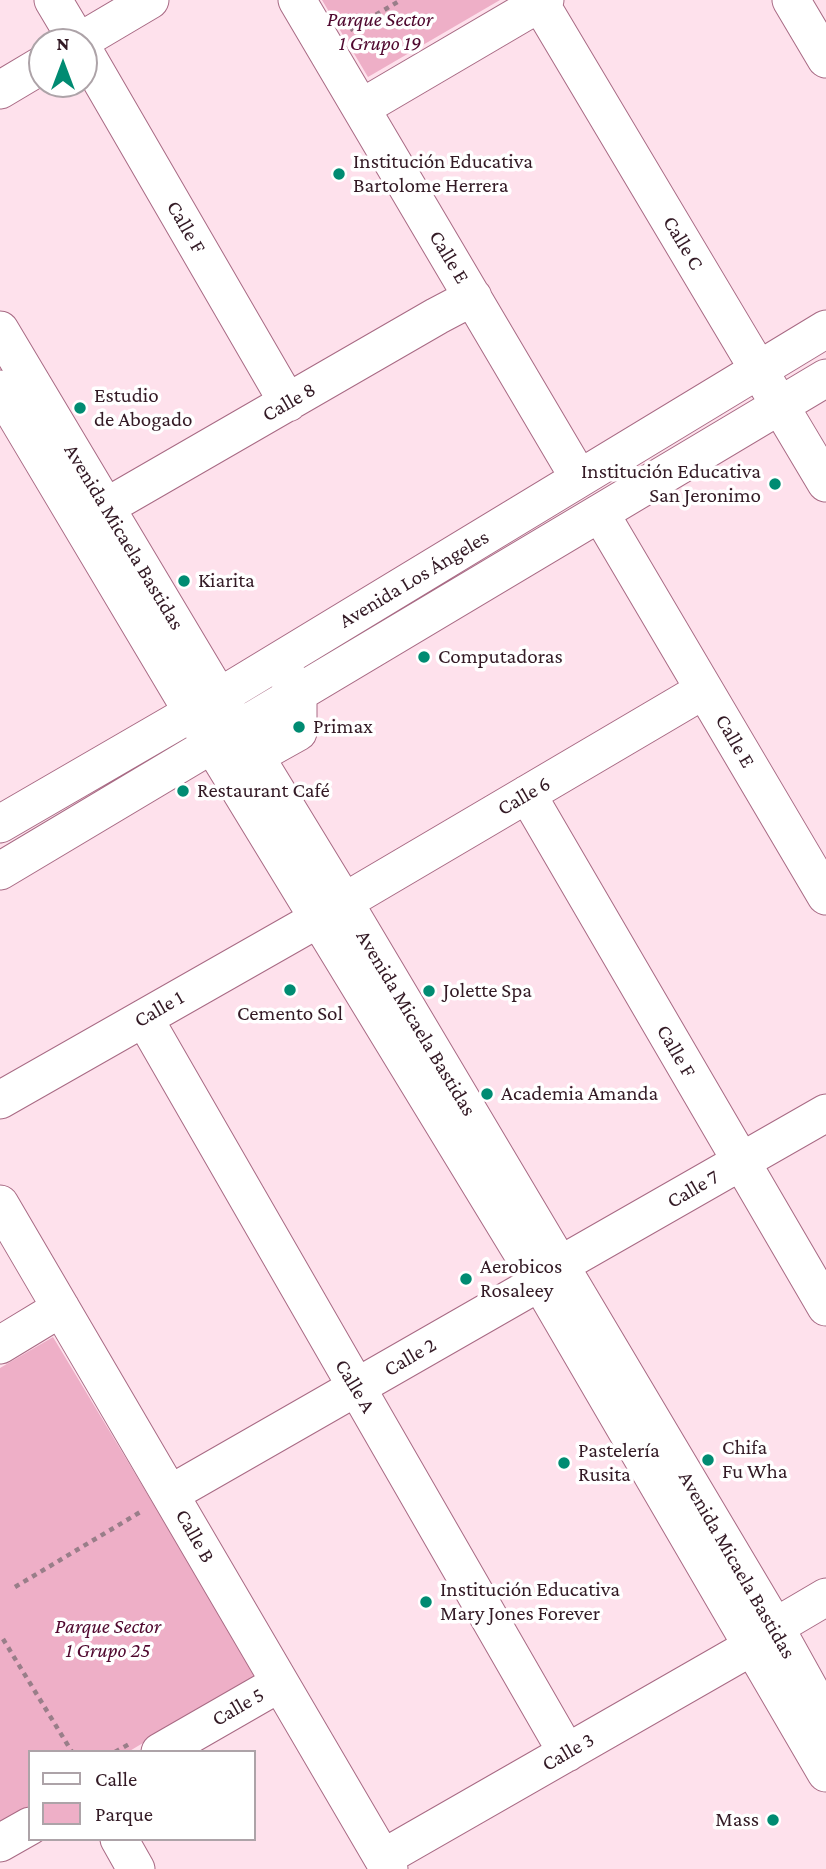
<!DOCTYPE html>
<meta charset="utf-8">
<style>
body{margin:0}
#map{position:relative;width:826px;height:1869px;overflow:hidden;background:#fee1ec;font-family:"Crimson Pro",serif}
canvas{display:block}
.legend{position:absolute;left:28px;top:1750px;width:228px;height:91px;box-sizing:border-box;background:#fff;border:2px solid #ada3a8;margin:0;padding:9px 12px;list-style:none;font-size:21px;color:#331a25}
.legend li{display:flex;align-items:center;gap:14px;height:35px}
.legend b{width:35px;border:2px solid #ada3a8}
.north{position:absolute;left:28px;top:28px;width:70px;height:70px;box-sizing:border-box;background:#fff;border:2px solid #ada3a8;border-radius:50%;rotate:0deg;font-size:19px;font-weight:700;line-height:28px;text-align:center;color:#331a25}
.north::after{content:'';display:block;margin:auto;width:24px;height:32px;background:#008b72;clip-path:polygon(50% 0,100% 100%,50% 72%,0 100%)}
</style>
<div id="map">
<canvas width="826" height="1869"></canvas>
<ul class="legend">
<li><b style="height:9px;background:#fff"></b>Calle</li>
<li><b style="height:19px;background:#eeafc7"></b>Parque</li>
</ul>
<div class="north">N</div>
</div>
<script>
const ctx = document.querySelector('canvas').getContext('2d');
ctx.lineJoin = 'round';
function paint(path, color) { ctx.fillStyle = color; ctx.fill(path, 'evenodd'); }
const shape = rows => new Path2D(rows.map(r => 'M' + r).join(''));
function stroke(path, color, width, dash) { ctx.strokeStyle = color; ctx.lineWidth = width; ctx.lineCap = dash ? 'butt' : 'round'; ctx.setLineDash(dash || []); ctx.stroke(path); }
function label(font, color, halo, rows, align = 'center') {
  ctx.font = font + ' "Crimson Pro",serif'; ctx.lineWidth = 7; ctx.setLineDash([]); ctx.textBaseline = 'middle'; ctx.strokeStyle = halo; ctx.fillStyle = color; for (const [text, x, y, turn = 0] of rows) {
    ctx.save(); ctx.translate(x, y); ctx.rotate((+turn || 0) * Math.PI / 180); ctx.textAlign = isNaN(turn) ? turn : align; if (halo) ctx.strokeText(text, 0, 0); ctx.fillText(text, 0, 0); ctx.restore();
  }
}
paint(shape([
 [322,0,500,0,368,77],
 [53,1337,256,1675,128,1752,30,1752,30,1810,0,1828,0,1368]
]), '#eeafc7');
const minor = shape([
 [53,0,78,42],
 [297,0,579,478],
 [791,0,826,59],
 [540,3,826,483],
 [79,42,150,0],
 [84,51,288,403],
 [0,90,42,65],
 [361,108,545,0],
 [0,330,219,697,344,902,775,1627,826,1719],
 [0,389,193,713,540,1282,826,1773],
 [106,507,437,316,473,297],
 [600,513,826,896],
 [255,756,298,732,298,694,288,677],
 [527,794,826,1307],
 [0,824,219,697,826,329],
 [0,871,826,378],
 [344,902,704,690],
 [144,1018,567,1753],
 [0,1100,318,919],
 [0,1204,389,1869],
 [560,1265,826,1113],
 [0,1345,61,1308],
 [170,1494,540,1282],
 [775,1627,826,1597],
 [160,1752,280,1683],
 [119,1839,136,1869],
 [0,1843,30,1826],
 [383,1858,753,1646]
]);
stroke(minor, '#a86a84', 39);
stroke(shape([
 [350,30,401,0],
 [15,1587,142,1511],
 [3,1639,72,1752],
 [115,1752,131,1743]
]), '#997e89', 4.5, [5, 5]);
stroke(minor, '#fff', 37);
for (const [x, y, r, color] of [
 [339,174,7,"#008b72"],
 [80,408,7,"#008b72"],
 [775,484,7,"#008b72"],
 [184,581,7,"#008b72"],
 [424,657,7,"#008b72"],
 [299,727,7,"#008b72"],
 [183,791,7,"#008b72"],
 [290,990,7,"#008b72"],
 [429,991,7,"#008b72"],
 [487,1094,7,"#008b72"],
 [466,1279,7,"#008b72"],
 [708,1460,7,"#008b72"],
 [564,1463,7,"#008b72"],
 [426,1602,7,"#008b72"],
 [773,1820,7,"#008b72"]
]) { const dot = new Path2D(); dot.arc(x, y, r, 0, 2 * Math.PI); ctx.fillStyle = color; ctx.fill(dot); stroke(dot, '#fff', 2.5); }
label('italic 21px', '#4f072e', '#fff', [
 ["Parque Sector",380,20],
 ["1 Grupo 19",380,44],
 ["Parque Sector",108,1627],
 ["1 Grupo 25",108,1651]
]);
label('21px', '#331a25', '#fff', [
 ["Institución Educativa",353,162],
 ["Bartolome Herrera",353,186],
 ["Estudio",94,396],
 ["de Abogado",94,420],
 ["Institución Educativa",761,472,"right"],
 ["San Jeronimo",761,496,"right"],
 ["Kiarita",198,581],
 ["Computadoras",438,657],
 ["Primax",313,727],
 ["Restaurant Café",197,791],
 ["Jolette Spa",443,991],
 ["Cemento Sol",290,1014,"center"],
 ["Academia Amanda",501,1094],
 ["Aerobicos",480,1267],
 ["Rosaleey",480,1291],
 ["Chifa",722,1448],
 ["Fu Wha",722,1472],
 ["Pastelería",578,1451],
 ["Rusita",578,1475],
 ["Institución Educativa",440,1590],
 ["Mary Jones Forever",440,1614],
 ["Mass",759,1820,"right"]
], 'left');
label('21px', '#331a25', '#fff', [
 ["Calle F",186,227,60],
 ["Calle C",683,243,59],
 ["Calle E",449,257,59],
 ["Calle 8",289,402,-30],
 ["Avenida Micaela Bastidas",124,537,59],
 ["Avenida Los Ángeles",414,579,-31],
 ["Calle E",735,741,60],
 ["Calle 6",524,796,-30],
 ["Calle 1",159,1009,-30],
 ["Avenida Micaela Bastidas",416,1023,59],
 ["Calle F",676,1051,60],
 ["Calle 7",693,1189,-30],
 ["Calle 2",410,1357,-30],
 ["Calle A",355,1386,59],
 ["Calle B",195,1536,60],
 ["Avenida Micaela Bastidas",737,1565,60],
 ["Calle 5",238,1707,-30],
 ["Calle 3",568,1752,-30]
]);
</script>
